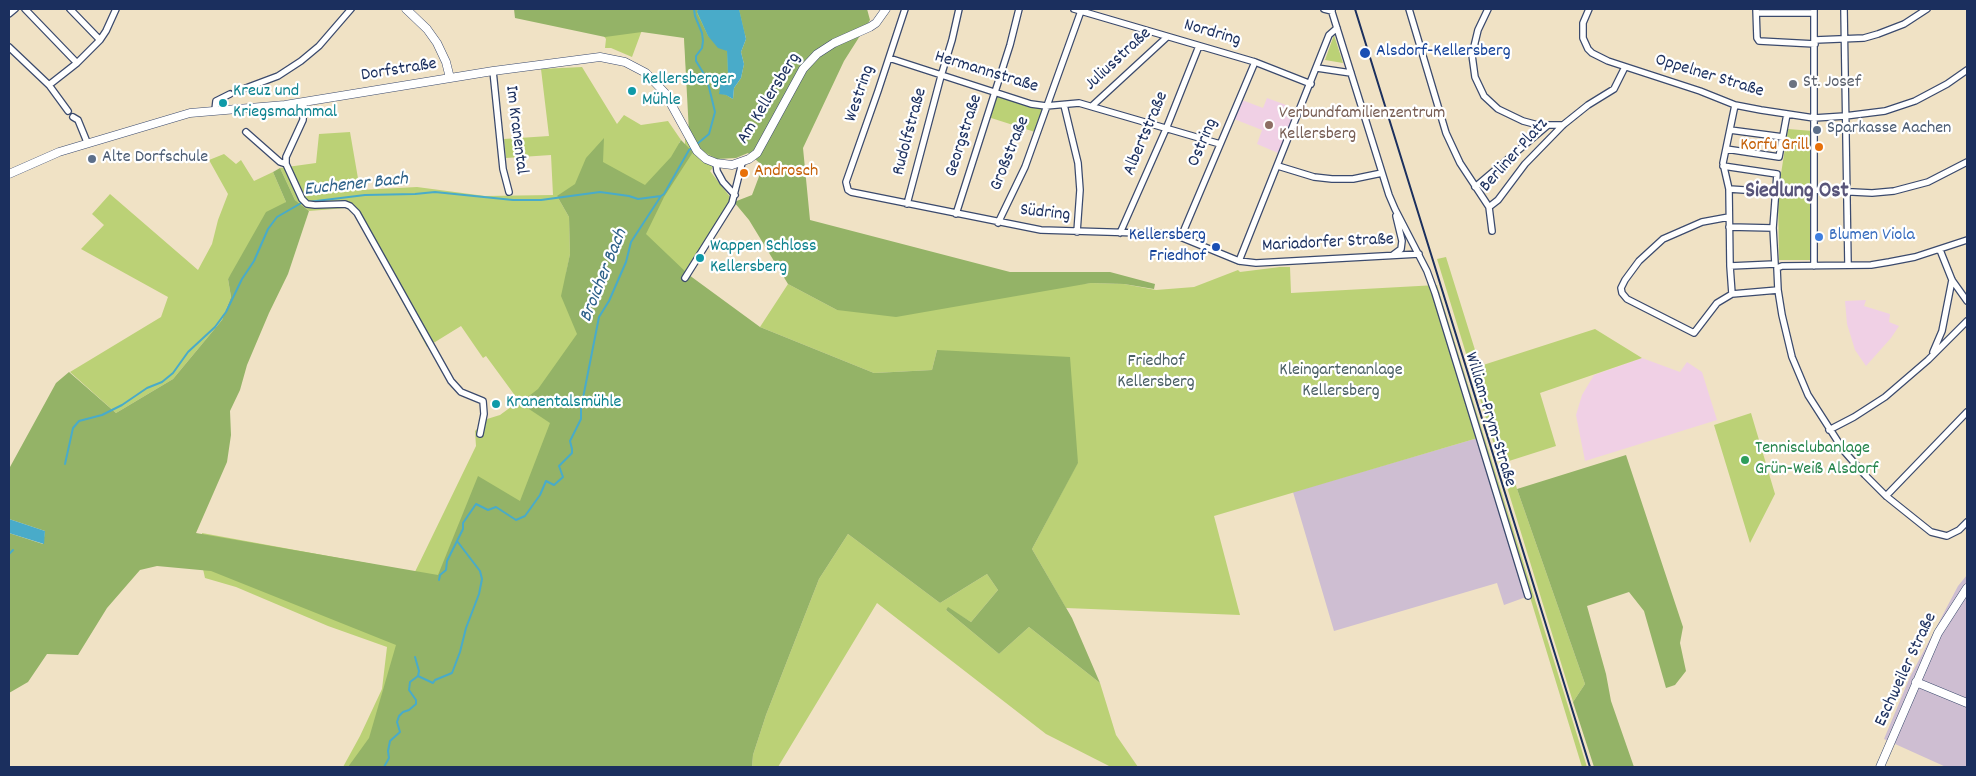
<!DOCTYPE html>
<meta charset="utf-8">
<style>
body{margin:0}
#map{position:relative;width:1976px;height:776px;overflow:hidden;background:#f0e2c5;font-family:Dekko,sans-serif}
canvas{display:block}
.frame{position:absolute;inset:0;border:10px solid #1b2f5e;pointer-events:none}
</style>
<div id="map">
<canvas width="1976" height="776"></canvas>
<div class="frame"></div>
</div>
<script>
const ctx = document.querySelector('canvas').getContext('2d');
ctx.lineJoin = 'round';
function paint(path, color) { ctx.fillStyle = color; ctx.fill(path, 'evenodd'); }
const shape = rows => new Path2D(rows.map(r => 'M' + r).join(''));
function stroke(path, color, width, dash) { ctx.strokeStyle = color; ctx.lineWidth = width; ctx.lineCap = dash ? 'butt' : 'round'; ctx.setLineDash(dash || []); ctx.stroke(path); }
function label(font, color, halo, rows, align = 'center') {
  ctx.font = font + ' Dekko,sans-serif'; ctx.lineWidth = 4.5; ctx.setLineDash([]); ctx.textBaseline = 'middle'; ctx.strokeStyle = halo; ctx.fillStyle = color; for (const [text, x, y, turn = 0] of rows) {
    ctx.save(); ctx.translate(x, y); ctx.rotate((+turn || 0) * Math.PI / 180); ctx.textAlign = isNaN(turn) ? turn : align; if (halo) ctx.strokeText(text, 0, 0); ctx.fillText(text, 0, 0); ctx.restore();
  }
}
paint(shape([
 [1267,98,1297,109,1278,153,1257,144,1262,130,1234,119,1242,100,1263,108],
 [1866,300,1864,306,1890,314,1889,322,1899,326,1891,338,1866,366,1855,350,1847,324,1845,301],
 [1642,358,1680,372,1687,362,1702,372,1717,420,1585,461,1576,415,1582,395,1594,375]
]), '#f0d0e5');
paint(shape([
 [1481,437,1526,597,1504,605,1497,583,1334,631,1293,492],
 [1967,575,1967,767,1946,767,1884,739,1910,677,1958,586]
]), '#cebed2');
paint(shape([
 [515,9,752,9,713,155,712,169,710,171,734,202,689,275,449,767,343,767,360,736,382,689,387,647,328,626,236,587,205,578,203,569,202,533,372,564,413,576,476,446,475,431,487,419,500,415,519,401,486,356,483,358,461,326,427,347,355,215,346,208,309,211,295,200,280,168,316,163,319,134,350,132,360,190,417,187,485,196,553,195,551,155,506,158,504,139,549,136,541,69,582,67,617,124,624,115,641,125,668,121,681,140,679,143,682,149,685,144,685,136,690,132,684,34,642,30,632,57,611,48,605,48,606,39,603,35,535,20,515,17],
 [557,196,566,196,580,264,566,274,570,254,569,217],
 [1334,35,1343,63,1325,60],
 [996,96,1031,107,1043,108,1035,132,988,117],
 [1788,129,1813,131,1813,260,1779,260,1778,193],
 [224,154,236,164,241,160,254,181,273,172,286,202,228,279,231,297,222,320,173,379,116,413,70,372,161,317,168,297,81,249,104,225,92,214,110,194,198,270,212,244,218,220,228,194,209,160],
 [1446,257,1480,366,1595,329,1642,358,1540,393,1556,446,1509,461,1517,489,1585,684,1573,702,1437,259],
 [1280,267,1290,267,1291,293,1437,285,1587,767,1582,767,1481,437,1214,516,1240,615,1066,608,1032,549,1078,462,937,350,932,370,874,373,760,327,788,284,837,310,1091,283,1124,284,1156,290,1194,287,1238,270,1240,272],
 [1751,413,1775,494,1750,543,1714,425],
 [848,534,940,603,987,574,998,590,971,622,948,608,946,610,999,654,1029,627,1100,683,1116,735,1138,767,1111,767,1046,734,877,603,778,767,752,767,753,755,766,715,819,579]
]), '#bbd176');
paint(shape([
 [514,9,698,9,697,13,708,36,727,51,728,76,719,93,726,95,733,99,734,88,741,78,744,64,741,52,746,39,739,9,867,9,870,20,844,61,803,148,810,220,1010,272,1110,272,1155,284,1154,289,1124,284,1091,283,896,317,837,310,788,284,749,220,734,202,752,195,763,166,748,153,736,158,717,159,703,151,689,133,684,38,642,32,605,37,515,18],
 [604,138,603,162,645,185,671,157,681,140,693,152,664,197,646,234,689,275,760,327,874,373,932,370,937,350,1070,357,1078,463,1032,549,1072,618,1100,683,1029,627,999,654,946,610,948,607,971,622,998,590,987,574,940,603,848,534,819,579,766,715,753,755,752,767,348,767,369,738,396,645,211,571,157,566,140,570,107,608,78,655,47,654,28,682,9,693,9,533,43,544,45,531,9,519,9,467,10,467,56,383,69,372,116,413,173,379,222,320,231,297,228,279,266,212,286,202,273,172,280,168,295,200,309,211,288,274,269,313,247,365,240,390,230,411,231,435,227,462,196,533,438,575,478,476,520,501,550,423,520,403,538,389,577,334,561,296,570,254,569,217,557,196,575,184,586,158],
 [1626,455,1683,627,1680,643,1686,671,1675,685,1666,688,1644,611,1629,592,1587,606,1606,674,1611,701,1634,767,1594,767,1573,702,1585,684,1517,489]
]), '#94b367');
paint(shape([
 [698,9,739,9,746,39,741,52,744,64,741,78,734,88,733,99,726,95,719,94,721,79,728,75,727,51,718,48,708,36,697,12],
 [9,519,45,531,44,544,9,533]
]), '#49abc9');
stroke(shape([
 [694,9,695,16,702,33,703,41,702,48,696,56,696,61,707,79,715,112,709,134,697,144],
 [308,202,365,195,415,194,435,192,513,200,541,200,600,192,629,196,638,199,661,196],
 [65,464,73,428,79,421,102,415,122,405,147,388,162,382,173,373,188,352,215,327,226,312,242,279,254,261,268,229,277,217,303,202],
 [9,554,13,550],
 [439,580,440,575,446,570,447,561,463,529,463,523,476,504,488,510,496,507,516,520,525,516,540,495,546,481,554,485,563,477,559,466,572,453,572,449,570,441,581,419,581,408,599,317,609,301,626,262,631,242,661,196,664,194,689,150,693,147],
 [418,676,433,683,435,680,452,673,460,652,466,628,479,594,482,579,480,571,457,541],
 [384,767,389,758,388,751,390,741,400,732,397,722,399,716,403,712,409,710,416,704,416,700,409,690,410,682,418,676,419,671,415,657]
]), '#49abc9', 2);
const street = shape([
 [25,9,77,63],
 [70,9,100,40],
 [905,9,878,91,846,182,848,190,851,192,1041,230,1173,234,1239,261,1256,263,1419,254],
 [1074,9,1255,62,1311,84],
 [1324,9,1332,11],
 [1331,9,1389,195,1395,209,1427,271,1435,293,1528,596],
 [1409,9,1446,133,1460,163,1489,207,1492,231],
 [1488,9,1478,30,1472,55,1475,77,1484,96,1498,109,1523,121,1538,125,1563,125],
 [1589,9,1583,23,1583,38,1588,49,1592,53,1608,61,1700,91,1735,105,1761,110,1814,118,1845,116,1885,111,1915,101,1947,84,1967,70],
 [1756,9,1757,38,1759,41,1815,44],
 [1844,9,1848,265],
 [1757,13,1814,13],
 [9,14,15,9],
 [1815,40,1864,38,1878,34,1904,24,1927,9],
 [9,47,49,85,68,111],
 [889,58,1031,104,1046,106,1079,103,1220,144],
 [1317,68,1351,73],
 [493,71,503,169,509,192],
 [49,85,77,63,100,40,106,31,116,9],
 [238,91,278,76,301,61,319,46,351,9],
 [304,102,303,120,286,157,286,164,302,199,307,204,315,205,345,204,350,206,357,213,451,381,461,392,483,401,484,414,480,434],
 [1064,105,1078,163,1080,190,1077,232],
 [1092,106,1167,37],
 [215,110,216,101,230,94],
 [73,117,78,120,87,142],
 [1730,130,1783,137],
 [246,132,280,162,286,164],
 [1726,149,1779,157,1787,114],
 [716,163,717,171,723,182,735,195],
 [1278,166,1314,177,1332,179,1353,179,1382,173],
 [1723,166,1777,174,1773,228,1775,264,1730,266],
 [1475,187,1547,126],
 [1729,189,1775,192],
 [1814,190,1872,193,1894,191,1928,182,1967,162],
 [907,204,941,76,952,40,959,9],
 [1489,207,1498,200,1525,164,1563,125,1588,105,1614,89,1625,67],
 [956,214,1010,45,1019,9],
 [1729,217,1702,222,1663,239,1639,261,1625,280,1621,288,1622,293,1627,299,1694,333,1717,303,1732,294,1778,290],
 [998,223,1025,167,1081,11],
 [1729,227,1773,228],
 [1120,233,1166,129,1199,46],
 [1181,237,1255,62],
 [1967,240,1915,257,1889,262,1871,265,1782,266,1777,268,1778,290,1782,315,1792,357,1808,395,1844,451,1865,475,1886,496,1931,532,1947,536,1959,530,1967,522],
 [1940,250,1952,280,1967,301],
 [1393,255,1401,249,1402,241,1396,216],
 [1239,261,1329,35,1337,28],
 [1814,266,1814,9],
 [685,278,732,203,742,163],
 [1732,294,1730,266,1729,189,1723,163,1735,105],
 [1933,352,1942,331,1952,280],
 [1829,430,1854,417,1885,397,1928,360,1967,321],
 [1886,496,1967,412]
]);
const secondary = shape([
 [406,9,427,29,437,43,446,62,450,78],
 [9,174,59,152,190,113,285,105,493,71,600,57,625,62,646,73,665,93,697,151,706,159,716,163,732,165,749,159,757,153,803,69,817,54,834,43,870,27,876,23,886,9],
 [1916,682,1967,703],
 [1880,767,1938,633,1967,588]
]);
stroke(street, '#3b4a6d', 8);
stroke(secondary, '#3b4a6d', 9);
stroke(street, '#fff', 5.5);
stroke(secondary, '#fff', 8);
stroke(shape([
 [1355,9,1590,767]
]), '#1b2f5e', 2);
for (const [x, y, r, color] of [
 [1365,53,6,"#1a4fb4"],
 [1793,84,5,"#6b7280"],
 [632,91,5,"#0f9aa8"],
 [223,103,5,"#0f9aa8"],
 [1269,125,5,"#8d6e63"],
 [1817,130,5,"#5c6f8a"],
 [1819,147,5,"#e8710a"],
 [92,159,5,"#5c6f8a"],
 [744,173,5,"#e8710a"],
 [1819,237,5,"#3f7fe0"],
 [1216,247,5,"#1a4fb4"],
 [700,258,5,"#0f9aa8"],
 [496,404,5,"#0f9aa8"],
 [1745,460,5,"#2e9e5b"]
]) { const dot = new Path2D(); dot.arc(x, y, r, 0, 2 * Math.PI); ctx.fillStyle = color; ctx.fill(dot); stroke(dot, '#fff', 2); }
label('18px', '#1b2f5e', '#fff', [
 ["Nordring",1212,34,16],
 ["Juliusstraße",1119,60,-43],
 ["Dorfstraße",399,71,-9],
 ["Hermannstraße",986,73,17],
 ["Oppelner Straße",1709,77,17],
 ["Westring",861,94,-71],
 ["Am Kellersberg",770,99,-58],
 ["Im Kranental",515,130,83],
 ["Rudolfstraße",911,132,-75],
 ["Albertstraße",1147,134,-67],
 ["Georgstraße",965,136,-72],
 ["Ostring",1204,143,-67],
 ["Großstraße",1011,154,-68],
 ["Berliner Platz",1515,156,-48],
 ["Südring",1045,214,6],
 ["Mariadorfer Straße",1328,244,-3],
 ["William-Prym-Straße",1489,420,73],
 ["Eschweiler Straße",1907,670,-65]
]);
label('18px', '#164399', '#fff', [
 ["Alsdorf-Kellersberg",1376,53],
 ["Kellersberg",1206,237,"right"],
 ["Friedhof",1206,258,"right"]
], 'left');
label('18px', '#0d838f', '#fff', [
 ["Kellersberger",642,81],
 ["Mühle",642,102],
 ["Kreuz und",233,93],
 ["Kriegsmahnmal",233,114],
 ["Wappen Schloss",710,248],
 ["Kellersberg",710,269],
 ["Kranentalsmühle",506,404]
], 'left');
label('18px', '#5b616d', '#fff', [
 ["St. Josef",1803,84]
], 'left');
label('18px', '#785e54', '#fff', [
 ["Verbundfamilienzentrum",1279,115],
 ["Kellersberg",1279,136]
], 'left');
label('18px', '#4e5e75', '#fff', [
 ["Sparkasse Aachen",1827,130],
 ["Alte Dorfschule",102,159]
], 'left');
label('18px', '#c56008', '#fff', [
 ["Korfu Grill",1809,147],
 ["Androsch",754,173,"left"]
], 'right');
label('18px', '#366cbe', '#fff', [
 ["Blumen Viola",1829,237]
], 'left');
label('18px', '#4b6065', '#fff', [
 ["Friedhof",1156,363],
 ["Kellersberg",1156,384],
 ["Kleingartenanlage",1341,372],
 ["Kellersberg",1341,393]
]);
label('18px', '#27864d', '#fff', [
 ["Tennisclubanlage",1755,450],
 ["Grün-Weiß Alsdorf",1755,471]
], 'left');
label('italic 19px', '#2d6189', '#fff', [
 ["Euchener Bach",356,186,-6],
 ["Broicher Bach",605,276,-68]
]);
label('bold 22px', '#59557a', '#fff', [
 ["Siedlung Ost",1797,193]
]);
</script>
